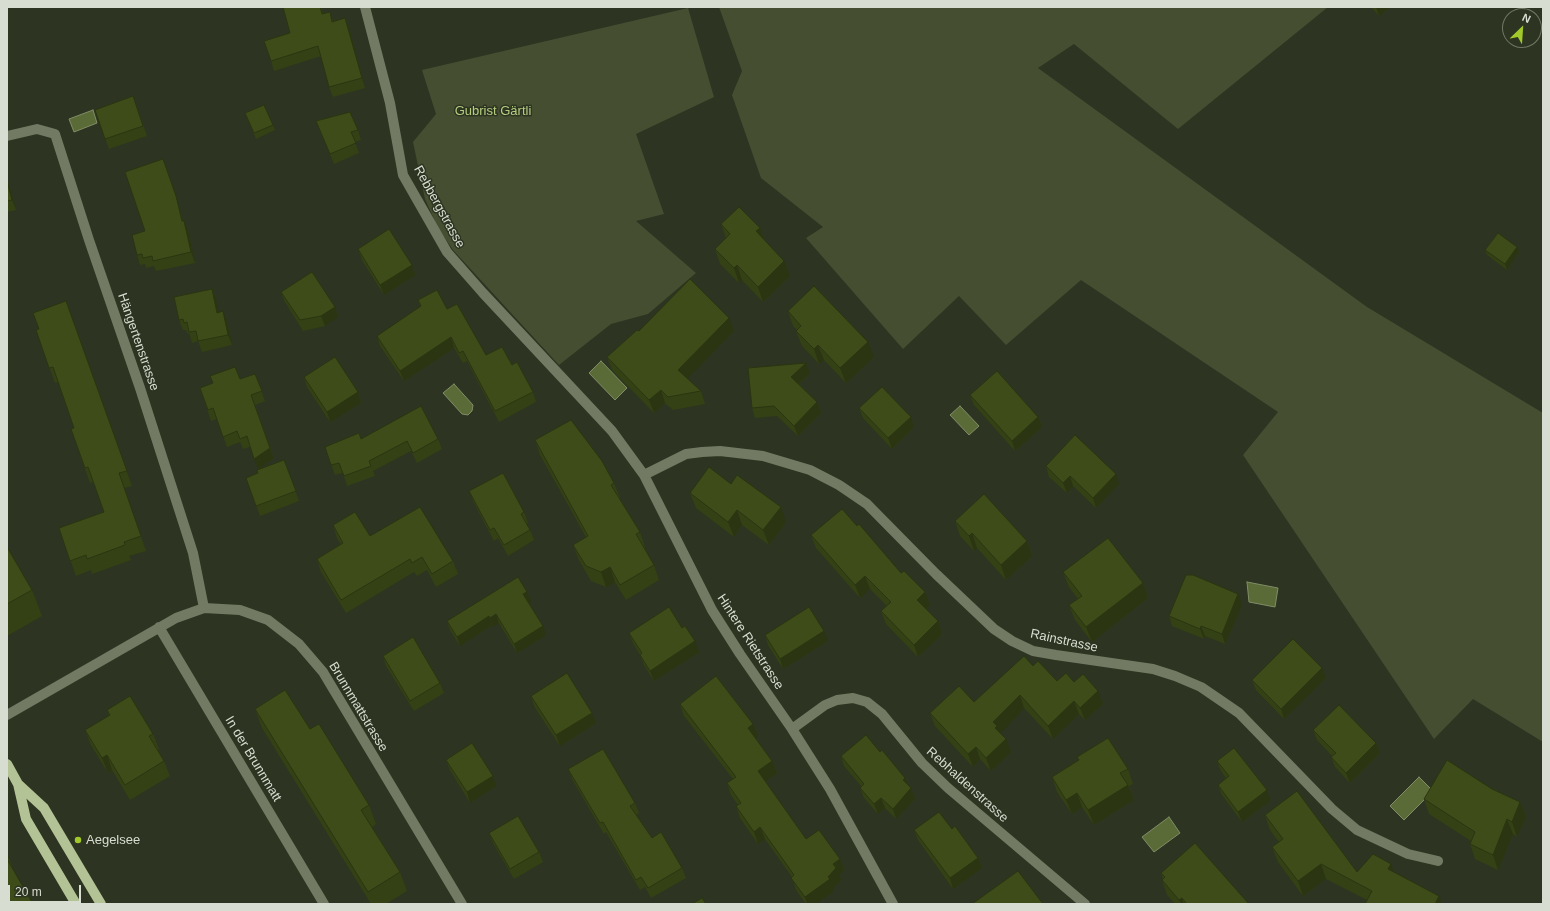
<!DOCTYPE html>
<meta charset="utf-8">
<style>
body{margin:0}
#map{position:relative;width:1550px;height:911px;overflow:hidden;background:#2d3421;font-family:Helvetica,sans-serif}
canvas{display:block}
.frame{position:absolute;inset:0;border:8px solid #d8ddd1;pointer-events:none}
.north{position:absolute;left:1502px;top:8px;width:40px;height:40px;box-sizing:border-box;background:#2d3421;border:1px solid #717867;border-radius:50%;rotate:25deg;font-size:11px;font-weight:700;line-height:16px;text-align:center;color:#d8ddd1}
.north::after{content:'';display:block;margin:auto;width:14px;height:18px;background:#a1c92a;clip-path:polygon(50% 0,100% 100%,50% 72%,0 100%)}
.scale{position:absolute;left:8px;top:885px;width:73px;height:18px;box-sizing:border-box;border:2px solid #d8ddd1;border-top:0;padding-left:5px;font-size:12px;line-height:14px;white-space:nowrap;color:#d8ddd1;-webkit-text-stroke:3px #2d3421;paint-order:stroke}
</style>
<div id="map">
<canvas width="1550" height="911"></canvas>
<div class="frame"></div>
<div class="north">N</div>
<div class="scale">20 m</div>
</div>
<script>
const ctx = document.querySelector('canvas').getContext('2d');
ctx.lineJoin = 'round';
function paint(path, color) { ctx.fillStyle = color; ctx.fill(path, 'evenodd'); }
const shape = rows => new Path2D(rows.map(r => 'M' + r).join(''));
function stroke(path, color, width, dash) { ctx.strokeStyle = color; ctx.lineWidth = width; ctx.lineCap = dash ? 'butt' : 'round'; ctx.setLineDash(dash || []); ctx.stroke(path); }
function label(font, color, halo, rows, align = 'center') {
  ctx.font = font + ' Helvetica,sans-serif'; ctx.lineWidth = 3; ctx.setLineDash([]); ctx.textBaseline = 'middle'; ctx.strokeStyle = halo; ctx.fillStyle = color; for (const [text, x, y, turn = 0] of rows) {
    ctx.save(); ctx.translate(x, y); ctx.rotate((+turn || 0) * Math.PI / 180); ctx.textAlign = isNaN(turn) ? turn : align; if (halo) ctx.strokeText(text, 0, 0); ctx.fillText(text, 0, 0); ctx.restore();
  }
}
paint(shape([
 [719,7,1328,7,1178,129,1074,44,1038,68,1367,307,1543,413,1543,742,1473,699,1434,739,1243,455,1278,412,1081,280,1006,345,959,296,903,349,806,238,823,227,761,178,732,95,742,71],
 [688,8,714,97,636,134,664,214,636,221,696,273,648,314,611,324,559,365,453,250,438,228,425,199,413,142,436,114,422,70]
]), '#454e31');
const water = shape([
 [93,110,97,123,74,132,69,119,93,110],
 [601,361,627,388,615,400,589,373,601,361],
 [454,384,473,405,472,411,468,415,462,414,443,393,454,384],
 [960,406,979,426,969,435,950,415,960,406],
 [1247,582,1278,588,1275,607,1249,602,1247,582],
 [1419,777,1433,791,1404,820,1390,806,1419,777],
 [1169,817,1180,833,1154,852,1142,837,1169,817]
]);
paint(water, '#5b6b38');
stroke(water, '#808d66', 1);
stroke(shape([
 [7,7,8,7]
]), '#474d3b', 12, [12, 6]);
stroke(shape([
 [365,7,390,103,403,175,447,252,483,293,612,431,644,475,712,610,740,654,792,729,830,789,893,904],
 [7,136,37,129,55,134,89,240,140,388,193,553,204,608],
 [644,475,686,454,702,452,720,451,763,456,810,470,839,485,867,504,936,574,994,629,1012,641,1033,651,1056,655,1153,669,1175,676,1201,687,1239,713,1332,809,1357,830,1408,854,1438,861],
 [159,627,324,904],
 [7,715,176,618,204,608,240,610,268,620,299,644,323,672,462,904],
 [792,729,825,705,837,700,853,698,867,702,882,714,922,763,948,788,1085,904]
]), '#727a64', 10);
stroke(shape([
 [7,764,18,784,26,819,76,904],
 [18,784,44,808,101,904]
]), '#b3c395', 10);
paint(shape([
 [283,7,321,7,323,14,330,12,333,21,345,18,349,28,365,88,333,97,329,87,321,56,274,71,271,61,290,33],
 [1371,7,1390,7,1379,16],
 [133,96,147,136,109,149,95,110],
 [245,113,273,125,275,130,256,139],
 [316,121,358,130,361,140,355,142,359,153,334,164],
 [7,178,16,210,7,212],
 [179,207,183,221,188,231,195,263,156,271,154,266,146,268,145,264,140,265,137,255,145,231],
 [721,224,760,228,764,239,790,276,763,302,742,280,739,283,720,264,715,249,726,238],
 [358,249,412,265,415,275,384,295,362,260],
 [1485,250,1519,252,1507,270,1487,255],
 [212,289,216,299,218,312,227,322,232,345,202,352,198,341,192,343,189,333,188,334,186,330,183,330,179,320],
 [281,292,335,307,338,317,325,326,303,331,285,302],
 [418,300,447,309,486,355,512,365,533,392,536,402,499,422,467,361,463,363,454,348,404,381,380,346,377,336,420,307],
 [66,301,132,486,124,488,146,551,129,556,131,560,92,574,91,570,76,576,59,528,104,512,93,482,90,483,71,429,74,428,58,382,55,383,36,330,39,329],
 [788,311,874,357,846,383,824,360,819,364,802,346,796,331,797,330,793,326],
 [639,331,734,331,687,378,701,391,705,404,673,410,665,403,654,413,612,370,607,357],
 [806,363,810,373,799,384,817,402,821,413,798,436,777,416,755,418,752,408],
 [255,374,265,401,255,405,274,458,258,469,250,447,243,449,240,442,227,447,217,419,211,421,200,388,240,379],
 [304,377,358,392,361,403,330,422,307,387],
 [970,395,1038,417,1042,427,1015,451,974,405],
 [859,408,911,417,914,427,892,449,863,418],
 [361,439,438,439,442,449,417,463,411,451,373,471,375,476,347,486,343,473,335,475,325,447],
 [535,440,614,483,620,498,619,498,640,532,645,547,644,548,654,565,659,580,626,600,615,582,606,587,591,581,579,560,573,545,586,537,540,455],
 [284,460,299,501,260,516,246,478,258,473],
 [1046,466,1119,484,1096,508,1073,486,1067,493,1049,477],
 [731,484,786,522,769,545,742,525,734,537,696,508,690,493],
 [469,491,524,512,528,523,526,523,530,530,534,540,508,556,498,538,494,541,473,501],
 [955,521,1027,541,1032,556,1006,580,977,548,974,551,960,536],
 [333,525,453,561,458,574,436,587,427,570,417,576,414,572,346,613,321,572,317,559,341,544,337,538],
 [857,526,930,605,926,609,938,621,942,634,918,657,886,624,881,611,887,606,870,589,860,598,816,548,811,535],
 [7,547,32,590,42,616,7,636],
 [1063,572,1143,583,1148,598,1092,642,1075,620,1069,605,1078,599,1069,587],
 [527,592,531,601,528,602,546,635,517,653,499,623,493,627,492,625,460,646,450,630,447,621],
 [1242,605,1225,644,1205,636,1204,639,1172,626,1169,616],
 [682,628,699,652,654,681,644,665,640,655,633,643,629,633],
 [765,635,828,641,783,669,768,645],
 [383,656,440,683,444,693,414,711,386,666],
 [1033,666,1057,681,1074,682,1103,704,1085,720,1079,714,1053,739,1024,708,1000,733,1011,752,991,771,980,759,973,767,935,726,930,713,974,702],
 [1326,678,1284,719,1256,690,1252,680],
 [531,696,596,723,560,746,534,706],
 [680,704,753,724,758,736,755,737,772,761,777,773,765,781,806,839,840,859,844,871,839,875,841,880,833,888,834,891,816,904,806,904,796,890,792,877,765,839,758,844,740,818,736,806,738,805,731,795,727,783,733,779,684,716],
 [255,709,310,729,369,805,376,824,372,827,400,872,407,891,386,904,371,904,262,728],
 [107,710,153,734,159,749,157,750,164,761,170,776,130,800,112,770,108,773,91,745,85,730,109,716],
 [1313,730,1376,743,1380,753,1350,783,1335,767,1331,757,1332,756,1317,740],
 [880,752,905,778,908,785,911,788,915,799,896,819,885,808,878,814,864,798,860,788,861,786,844,766,841,756],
 [1077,757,1128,769,1133,784,1129,786,1134,800,1094,825,1082,807,1072,814,1057,792,1052,777,1078,760],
 [446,760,496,786,470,803,450,770],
 [1217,761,1270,801,1242,822,1222,795,1218,785,1226,778,1221,771],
 [568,769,635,803,639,813,636,815,652,838,682,868,686,878,651,898,645,887,640,890,606,832,604,834,572,779],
 [1492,789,1520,802,1526,817,1517,837,1513,834,1498,870,1475,859,1470,844,1471,841,1429,814,1424,799],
 [1265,815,1357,872,1394,872,1439,896,1442,904,1365,904,1367,900,1326,879,1303,896,1278,862,1272,847,1279,842,1270,830],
 [952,829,978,858,982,868,953,889,918,840,914,830],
 [489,833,539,852,543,862,514,879,493,843],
 [7,854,9,858,14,872,7,904],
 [1161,873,1249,904,1175,904,1167,895,1162,880,1163,879]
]), '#344115');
paint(shape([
 [1376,7,1390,7,1379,16],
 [345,18,349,28,365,88,362,78],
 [166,169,179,207,185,231,182,221],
 [7,178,16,210,12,200,7,182],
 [184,221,188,231,195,263,191,252],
 [760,228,765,243,756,231],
 [1517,247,1519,252,1507,270,1505,264],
 [784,261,790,276,763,302,758,287],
 [412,265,415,275,384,295,380,285],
 [737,265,742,280,739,283,734,268],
 [212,289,216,299,221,323,217,313],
 [335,307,338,317,325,326,321,316],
 [223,311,227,322,232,345,228,335],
 [729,318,734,331,683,383,678,370],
 [451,337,454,348,404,381,400,371],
 [868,342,874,357,846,383,840,368],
 [818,345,824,360,819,364,814,349],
 [806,363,810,373,795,387,791,377],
 [661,390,665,403,654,413,649,400],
 [358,392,361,403,330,422,327,412],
 [817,402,821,413,798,436,794,426],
 [911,417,914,427,892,449,888,438],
 [1038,417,1042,427,1015,451,1012,441],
 [270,448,274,458,258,469,254,459],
 [1116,474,1119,484,1096,508,1093,498],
 [1070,476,1073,486,1067,493,1063,483],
 [781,507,786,522,769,545,763,530],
 [737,510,742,525,734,537,728,522],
 [972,533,977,548,974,551,969,536],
 [1027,541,1032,556,1006,580,1001,565],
 [610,567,615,582,606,587,601,572],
 [865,576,870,589,860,598,855,585],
 [1143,583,1148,598,1092,642,1086,627],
 [527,592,531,601,527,604,523,594],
 [925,592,930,605,922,613,917,600],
 [1238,594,1242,605,1225,644,1222,634],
 [496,614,499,623,493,627,490,618],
 [489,616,492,625,460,646,457,637],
 [938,621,942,634,918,657,914,645],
 [543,626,546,635,517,653,514,644],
 [1201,626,1205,636,1204,639,1200,629],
 [824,631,828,641,783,669,780,659],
 [695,641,699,652,654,681,650,671],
 [1322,668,1326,678,1284,719,1281,709],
 [1098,691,1103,704,1085,720,1080,708],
 [1020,695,1024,708,1000,734,1000,740,993,722],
 [1074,701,1079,714,1053,739,1048,726],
 [592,713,596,723,560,746,556,735],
 [753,724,758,736,753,740,748,728],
 [1006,739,1011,752,991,771,986,758],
 [1376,743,1380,753,1350,783,1346,773],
 [976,747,980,759,973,767,968,754],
 [107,755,112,770,108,773,102,758],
 [772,761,777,773,763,783,758,771],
 [493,776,496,786,470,803,467,792],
 [905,778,909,788,903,780],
 [1128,785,1134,800,1094,825,1088,810],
 [911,788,915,799,896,819,893,809],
 [1267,790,1270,801,1242,822,1238,812],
 [1077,793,1082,807,1072,814,1066,800],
 [881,798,885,808,878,814,874,804],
 [1520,802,1526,817,1517,837,1512,822],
 [1507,819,1513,834,1498,870,1493,855],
 [760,827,765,839,758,844,754,832],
 [978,858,982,868,953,889,950,878],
 [840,859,844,871,839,875,841,880,833,888,834,891,816,904,807,904,805,897,828,877,833,864],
 [1321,864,1326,879,1303,896,1298,881],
 [1391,864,1396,879,1388,869],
 [1439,896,1442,904,1435,904],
 [1182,898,1184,904,1181,904,1179,900]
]), '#2b3511');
const building = shape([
 [283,7,320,7,322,14,330,12,332,22,345,18,362,78,329,87,318,46,271,61,264,41,290,33,283,7],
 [133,96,143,126,105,139,95,110,133,96],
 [264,105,273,125,254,133,245,113,264,105],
 [350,112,358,130,351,132,356,143,330,154,316,121,350,112],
 [163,159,176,196,182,221,184,221,191,252,153,261,152,256,143,258,142,254,137,255,132,235,145,231,125,172,163,159],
 [7,182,12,200,7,201,7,182],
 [739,207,760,228,756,231,784,261,758,287,737,265,734,268,715,249,730,234,721,224,739,207],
 [389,229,412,265,380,285,358,249,389,229],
 [1498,233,1517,247,1505,264,1485,250,1498,233],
 [312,272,335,307,321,316,300,320,281,292,312,272],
 [690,279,729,318,678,370,701,391,668,397,661,390,649,400,607,357,637,330,639,331,690,279],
 [814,286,868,342,840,368,818,345,814,349,796,331,801,326,788,311,814,286],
 [212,289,217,313,223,311,228,335,198,341,196,331,189,332,187,322,184,323,183,319,179,320,174,297,212,289],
 [437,290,447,309,457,304,486,355,502,347,512,365,517,362,533,392,495,411,463,351,459,353,451,337,400,371,377,336,421,306,418,300,437,290],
 [66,301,127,471,119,473,141,536,124,542,125,545,87,559,86,555,70,561,59,528,104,512,88,467,85,468,71,429,74,428,53,367,49,368,36,330,39,329,33,313,66,301],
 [335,357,358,392,327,412,304,377,335,357],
 [806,363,791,377,817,402,794,426,774,406,752,408,748,368,806,363],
 [235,367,240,379,255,374,262,391,251,395,270,448,254,459,247,436,240,439,237,431,223,437,213,408,208,410,200,388,213,383,210,376,235,367],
 [997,371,1038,417,1012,441,970,395,997,371],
 [882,387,911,417,888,438,859,408,882,387],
 [421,406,438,439,413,453,407,441,369,461,371,466,344,476,339,463,331,465,325,447,359,433,361,439,421,406],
 [571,420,602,461,614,483,611,485,640,532,636,534,654,565,620,585,610,567,601,572,586,566,573,545,588,536,535,440,571,420],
 [1075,435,1116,474,1093,498,1070,476,1063,483,1046,466,1075,435],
 [284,460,296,491,256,506,246,478,258,473,257,470,284,460],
 [709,467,731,484,737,475,781,507,763,530,737,510,728,522,690,493,709,467],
 [503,473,524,512,521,514,530,530,504,545,494,528,490,530,469,491,503,473],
 [984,494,1027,541,1001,565,972,533,969,536,955,521,984,494],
 [420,507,453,561,432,574,422,557,412,563,410,559,341,600,317,559,343,543,333,525,355,512,370,536,420,507],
 [842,509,857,526,859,524,901,573,904,571,925,592,917,600,938,621,914,645,881,611,891,602,865,576,855,585,811,535,842,509],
 [1108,538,1143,583,1086,627,1069,605,1082,596,1063,572,1108,538],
 [7,547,32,590,7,604,7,547],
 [1186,575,1193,575,1238,594,1222,634,1201,626,1200,629,1169,616,1186,575],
 [518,577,527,592,523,594,543,626,514,644,496,614,490,618,489,616,457,637,447,621,518,577],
 [669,607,682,628,685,626,695,641,650,671,640,655,642,653,629,633,669,607],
 [809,607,824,631,780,659,765,635,809,607],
 [413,637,440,683,410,701,383,656,413,637],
 [1293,639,1322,668,1281,709,1252,680,1293,639],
 [1024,656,1033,666,1038,661,1057,681,1066,673,1074,682,1083,674,1098,691,1080,708,1074,701,1048,726,1020,695,993,722,997,726,995,728,1006,739,986,758,976,747,968,754,930,713,959,686,974,702,1024,656],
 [567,673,592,713,556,735,531,696,567,673],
 [716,676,753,724,748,728,772,761,758,771,806,839,819,830,840,859,833,864,836,868,828,877,830,879,805,897,791,878,794,875,760,827,754,832,736,806,741,803,727,783,736,777,680,704,716,676],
 [285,690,310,729,319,724,369,805,361,810,400,872,368,892,255,709,285,690],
 [130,696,153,734,149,736,164,761,125,785,107,755,102,758,85,730,110,715,107,710,130,696],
 [1339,705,1376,743,1346,773,1331,757,1336,753,1313,730,1339,705],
 [866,735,880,752,882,750,905,778,903,780,911,788,893,809,881,798,874,804,860,788,864,784,841,756,866,735],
 [1108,738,1128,769,1120,773,1128,785,1088,810,1077,793,1066,800,1052,777,1079,760,1077,757,1108,738],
 [472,743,493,776,467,792,446,760,472,743],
 [1234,748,1267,790,1238,812,1218,785,1229,776,1217,761,1234,748],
 [603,749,635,803,630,806,652,838,661,832,682,868,648,888,641,877,636,880,603,822,600,823,568,769,603,749],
 [1447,760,1492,789,1520,802,1512,822,1507,819,1493,855,1470,844,1475,832,1424,799,1447,760],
 [1297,791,1357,872,1373,854,1391,864,1388,869,1439,896,1435,904,1365,904,1372,891,1321,864,1298,881,1272,847,1283,839,1265,815,1297,791],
 [939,812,952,829,955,826,978,858,950,878,914,830,939,812],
 [518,816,539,852,510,869,489,833,518,816],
 [1195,843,1249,904,1187,904,1182,898,1179,900,1162,880,1165,877,1161,873,1195,843],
 [7,854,9,858,7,859,7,854],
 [7,859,33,904,7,904,7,859],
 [1018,871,1043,904,972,904,1018,871],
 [702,898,706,904,692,904,702,898]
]);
paint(building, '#3d4c18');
stroke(building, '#2b3511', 1);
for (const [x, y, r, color] of [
 [78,840,4,"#a1c92a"]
]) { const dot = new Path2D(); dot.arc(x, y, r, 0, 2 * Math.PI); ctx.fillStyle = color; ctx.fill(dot); stroke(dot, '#2d3421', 1.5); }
label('13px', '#b6cf81', '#2d3421', [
 ["Gubrist Gärtli",493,111]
]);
label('13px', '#d8ddd1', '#2d3421', [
 ["Rebbergstrasse",439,207,61],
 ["Hängertenstrasse",138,342,71],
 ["Rainstrasse",1064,641,12],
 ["Hintere Rietstrasse",750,642,57],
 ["Brunnmattstrasse",358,707,59],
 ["In der Brunnmatt",253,759,59],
 ["Rebhaldenstrasse",967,785,42]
]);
label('13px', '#d8ddd1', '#2d3421', [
 ["Aegelsee",86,840]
], 'left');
</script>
